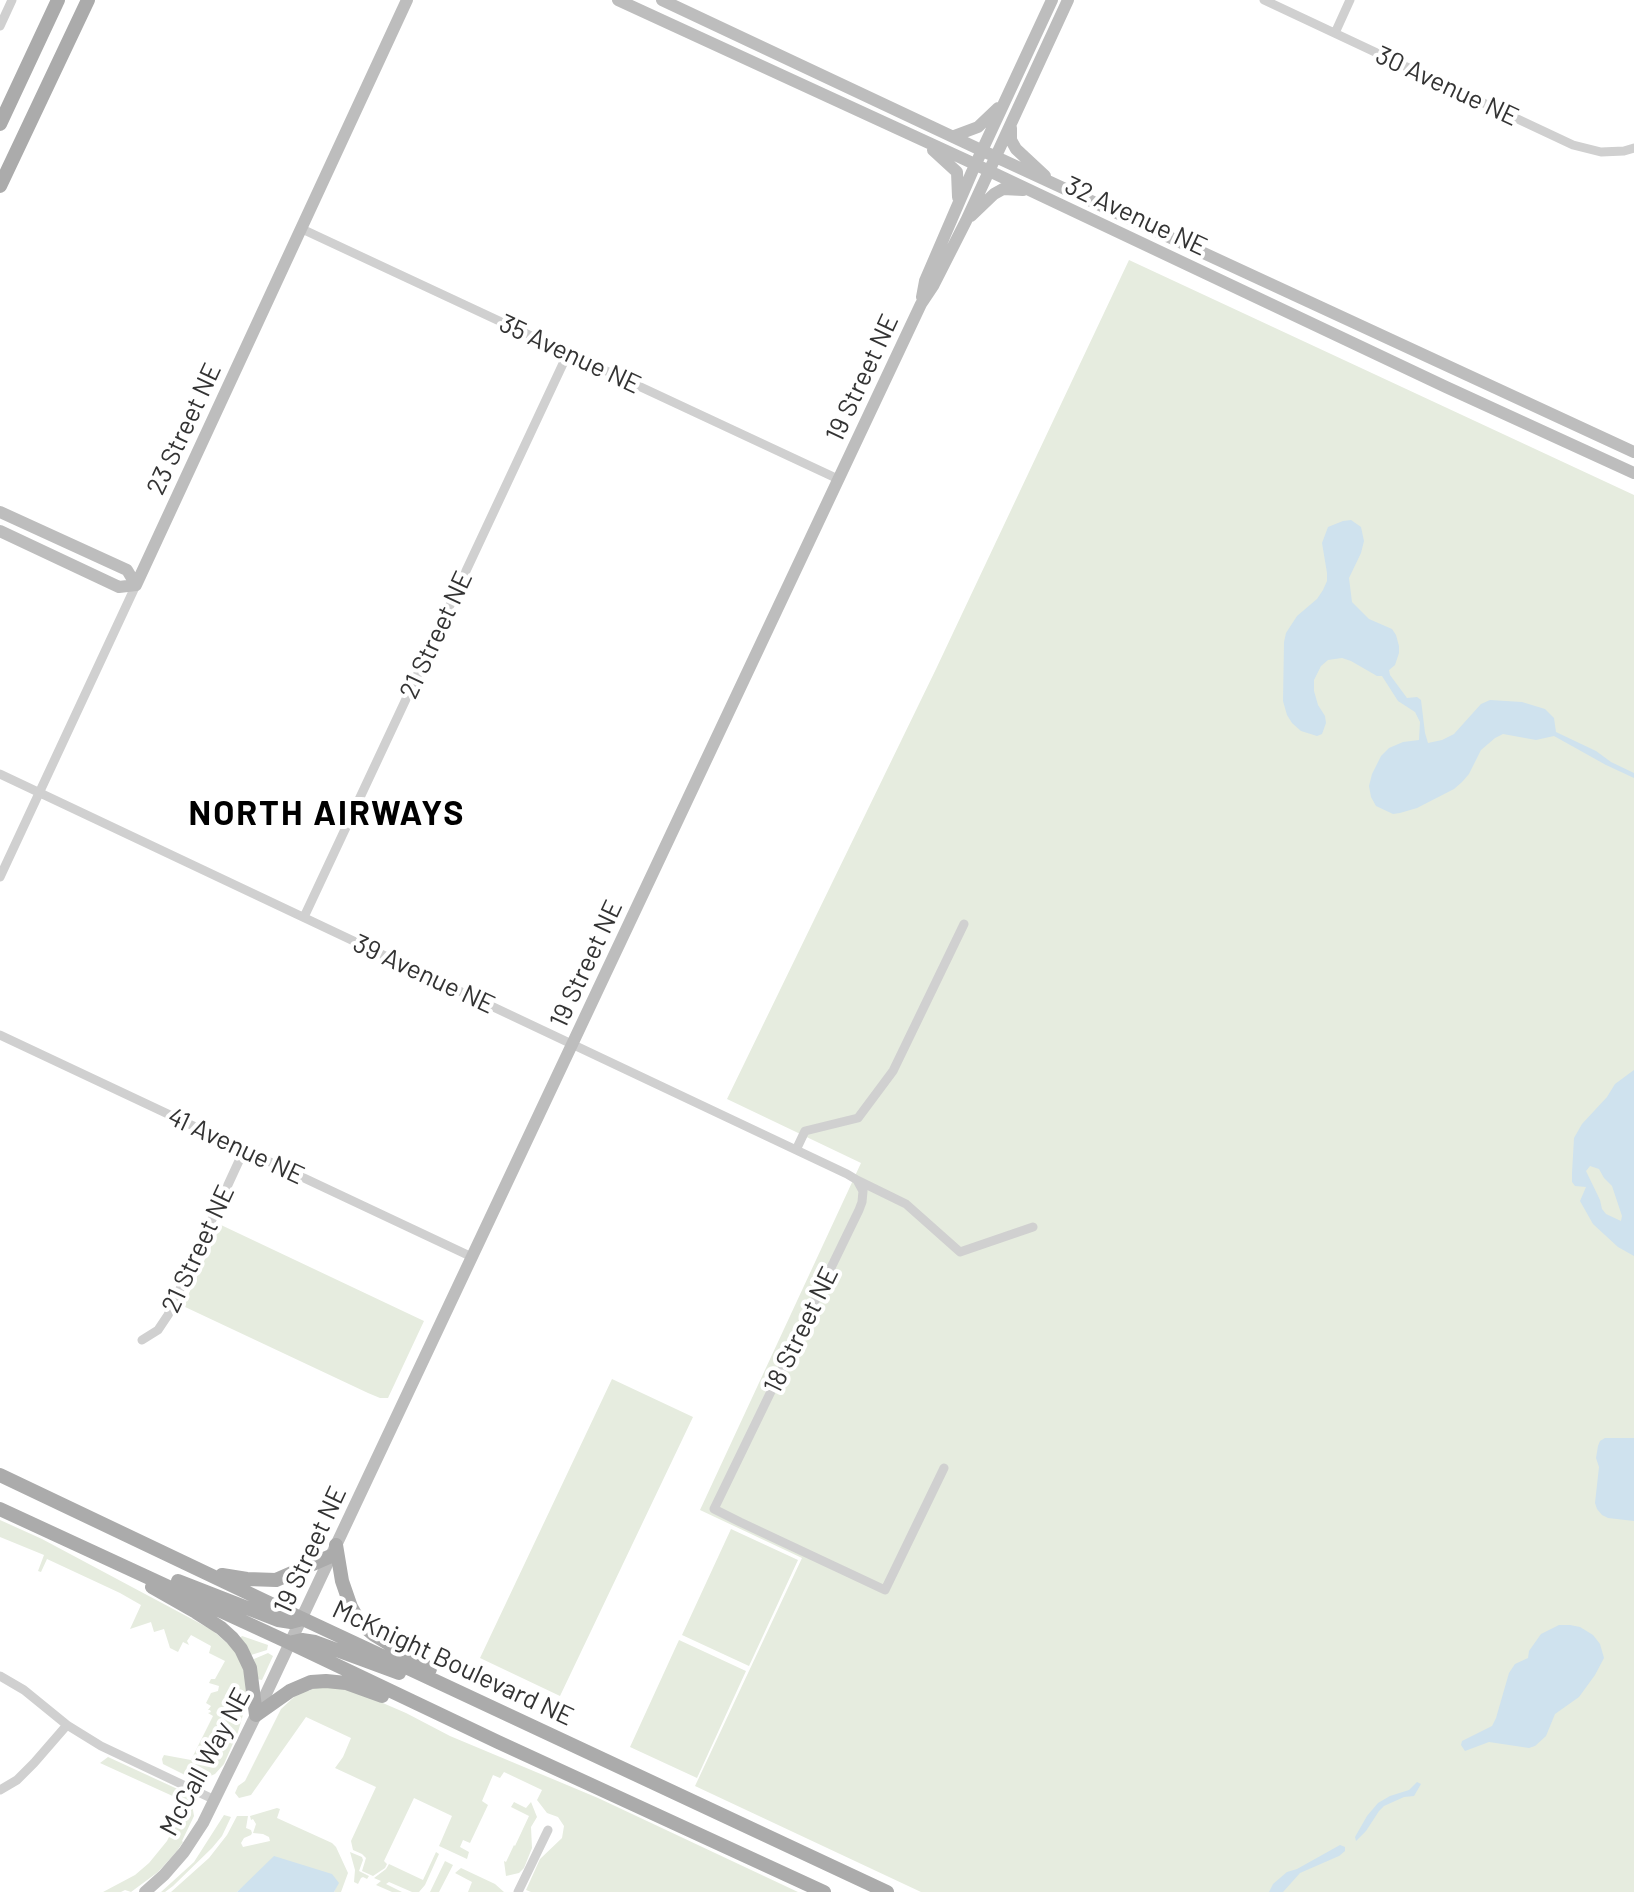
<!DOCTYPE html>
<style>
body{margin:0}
canvas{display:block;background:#fff}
</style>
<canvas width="1634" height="1892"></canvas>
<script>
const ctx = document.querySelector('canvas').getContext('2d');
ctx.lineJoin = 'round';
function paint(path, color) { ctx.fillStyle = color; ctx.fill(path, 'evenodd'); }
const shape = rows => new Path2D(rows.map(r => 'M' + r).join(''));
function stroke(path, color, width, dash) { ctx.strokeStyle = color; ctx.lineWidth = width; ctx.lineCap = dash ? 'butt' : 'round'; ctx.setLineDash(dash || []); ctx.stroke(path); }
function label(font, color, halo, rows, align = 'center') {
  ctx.font = font + ' Barlow,sans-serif'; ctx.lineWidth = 8; ctx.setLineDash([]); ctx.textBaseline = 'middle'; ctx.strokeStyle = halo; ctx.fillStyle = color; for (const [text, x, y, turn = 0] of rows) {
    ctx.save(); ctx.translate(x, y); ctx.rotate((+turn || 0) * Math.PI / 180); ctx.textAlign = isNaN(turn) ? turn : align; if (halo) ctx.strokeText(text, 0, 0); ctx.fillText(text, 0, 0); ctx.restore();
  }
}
paint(shape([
 [1129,260,1634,495,1634,1892,921,1892,695,1786,802,1558,700,1510,861,1163,727,1099,936,669],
 [221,1225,424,1321,388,1398,380,1398,368,1393,183,1306],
 [612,1379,693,1417,560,1696,480,1658],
 [0,1520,42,1539,190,1618,212,1630,235,1650,242,1664,248,1688,247,1701,238,1732,224,1764,215,1774,204,1779,191,1778,163,1764,162,1759,164,1755,191,1760,213,1716,208,1713,211,1712,210,1710,208,1710,211,1706,206,1703,211,1693,218,1691,219,1686,209,1683,211,1679,215,1679,225,1661,209,1653,211,1646,191,1635,187,1641,189,1645,183,1642,178,1652,170,1648,164,1629,154,1632,151,1622,130,1629,141,1605,120,1593,47,1559,41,1572,38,1571,44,1555,0,1537],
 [731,1529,798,1560,749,1666,682,1635],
 [242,1636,268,1645,267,1650,251,1655,240,1638],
 [679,1640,746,1671,697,1778,630,1747],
 [268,1653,273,1656,262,1680,257,1679,254,1659],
 [325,1686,355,1691,406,1713,450,1736,598,1798,798,1892,531,1892,526,1890,540,1859,562,1838,564,1826,558,1817,547,1813,537,1800,542,1790,504,1772,500,1778,493,1775,482,1801,488,1805,470,1843,463,1840,460,1847,469,1852,467,1859,439,1846,452,1816,414,1798,384,1861,387,1864,385,1868,373,1876,362,1871,366,1858,362,1854,353,1850,351,1841,376,1787,335,1768,343,1757,351,1738,306,1717,251,1795,239,1798,235,1793,238,1786,245,1781,281,1709,294,1697,307,1690,309,1691,312,1689],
 [108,1757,184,1792,193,1803,192,1804,194,1816,182,1841,183,1842,177,1851,158,1872,131,1892,125,1890,121,1892,103,1892,135,1875,149,1863,167,1841,182,1811,177,1798,100,1763],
 [514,1802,526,1808,531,1802,537,1817,531,1827,532,1848,524,1868,519,1873,506,1876,504,1861,506,1862,514,1845,515,1846,529,1816,511,1807],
 [277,1808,280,1809,277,1818,332,1843,336,1847,348,1873,341,1892,334,1892,338,1883,244,1886,237,1892,171,1892,209,1858,227,1835,237,1816,248,1816,246,1828,251,1830,252,1833,251,1835,244,1838,241,1843,243,1847,270,1841,269,1837,263,1834,253,1833,256,1824,253,1819,251,1820,250,1816],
 [224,1815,231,1817,222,1836,212,1848,173,1886,165,1892,161,1892,194,1862],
 [350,1852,362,1857,363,1860,359,1871,369,1876,367,1879,363,1877,361,1878,358,1884,354,1882,355,1870],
 [436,1852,439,1854,425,1885,419,1892,412,1892,389,1882,386,1884,402,1892,392,1892,376,1885,381,1881,374,1878,386,1869,389,1864,423,1880],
 [445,1861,453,1865,439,1892,430,1892],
 [461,1868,495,1884,504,1892,468,1892,472,1882,455,1873]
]), '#e6ecdf');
paint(shape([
 [1351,520,1361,527,1364,541,1361,553,1349,578,1352,602,1369,619,1392,629,1396,635,1399,646,1399,653,1395,665,1389,670,1390,675,1407,698,1417,697,1421,700,1425,733,1428,743,1442,740,1454,734,1481,704,1490,700,1522,702,1545,709,1554,718,1556,732,1596,751,1611,762,1634,773,1634,778,1606,765,1554,736,1536,740,1503,734,1495,738,1481,750,1469,774,1462,782,1454,789,1417,808,1400,813,1393,814,1376,806,1371,797,1369,786,1372,774,1381,756,1389,748,1403,742,1419,740,1420,722,1415,712,1398,701,1382,676,1377,676,1351,661,1342,658,1328,660,1321,666,1314,680,1314,691,1318,705,1325,716,1326,723,1322,734,1317,736,1301,731,1292,723,1287,715,1283,701,1284,642,1286,633,1297,616,1317,599,1323,590,1327,581,1327,573,1322,543,1328,527,1343,521],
 [1634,1070,1634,1256,1618,1247,1593,1224,1580,1201,1586,1187,1575,1186,1572,1182,1572,1173,1574,1138,1582,1124,1607,1097,1615,1084],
 [1590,1166,1599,1169,1604,1178,1612,1186,1622,1216,1621,1221,1606,1214,1602,1209,1600,1200,1586,1171],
 [1605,1438,1634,1438,1634,1521,1608,1518,1602,1515,1597,1509,1595,1503,1599,1467,1596,1458,1598,1446,1600,1441],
 [1559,1625,1570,1625,1580,1627,1593,1635,1600,1644,1604,1658,1595,1675,1579,1697,1555,1714,1546,1736,1535,1746,1529,1748,1489,1742,1465,1751,1461,1745,1462,1741,1492,1726,1496,1718,1509,1673,1515,1664,1528,1658,1529,1651,1541,1634],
 [1417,1782,1421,1784,1414,1796,1404,1797,1384,1806,1379,1811,1366,1831,1356,1841,1355,1837,1367,1816,1378,1803,1390,1796,1409,1790],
 [1340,1845,1345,1847,1345,1851,1339,1856,1300,1873,1283,1892,1269,1892,1273,1884,1287,1872,1297,1869],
 [274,1856,332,1874,339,1883,334,1892,237,1892]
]), '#cfe2ee');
stroke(shape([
 [1264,0,1573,145,1601,152,1624,151,1634,148],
 [0,26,12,0],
 [1335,33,1350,0],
 [302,229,838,479],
 [0,774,847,1174,857,1180,863,1191,862,1202,859,1210,714,1509,740,1522,885,1590,944,1468],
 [0,877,136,585],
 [304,917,568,353],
 [0,1035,472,1257],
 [796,1150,805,1131,858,1118,893,1071,964,924],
 [857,1180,906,1204,960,1252,1033,1227],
 [142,1340,158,1330,168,1315,244,1150],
 [0,1676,24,1690,67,1725,101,1746,215,1800],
 [0,1790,17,1780,34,1763,67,1725],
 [518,1892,548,1830]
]), '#d0d0d0', 9);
stroke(shape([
 [618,0,966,160,1446,387,1634,473],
 [662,0,983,151,1634,452],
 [1011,128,1011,140,1016,149,1045,176],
 [954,136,978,127,998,108],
 [933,150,957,172,958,197],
 [971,216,994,194,1003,189,1023,190],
 [922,297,925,281,972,172,1052,0],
 [0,512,127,570,136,585],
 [0,531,119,587,136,585],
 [136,585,407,0],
 [145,1892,164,1875,184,1852,203,1823,256,1715,921,304,933,286,966,221,1068,0]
]), '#bdbdbd', 12);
stroke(shape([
 [0,124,58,0],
 [0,186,88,0],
 [0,1475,288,1612,887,1892],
 [0,1509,290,1643,498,1742,824,1892],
 [336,1545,342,1581,351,1607,360,1623,373,1634,430,1669],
 [222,1575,247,1579,276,1580,331,1556],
 [178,1581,278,1620,291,1622,302,1619],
 [152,1587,196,1612,221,1628,232,1638,241,1649,250,1668,256,1715,290,1691,311,1682,326,1681,346,1683,382,1696],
 [293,1642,302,1640,315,1642,399,1673]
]), '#ababab', 14);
label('26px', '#333', '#fff', [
 ["30 Avenue NE",1447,86,25],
 ["32 Avenue NE",1136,216,25],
 ["35 Avenue NE",570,354,25],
 ["19 Street NE",862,378,-65],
 ["23 Street NE",184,429,-65],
 ["21 Street NE",436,635,-65],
 ["19 Street NE",586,964,-65],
 ["39 Avenue NE",424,974,25],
 ["41 Avenue NE",236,1146,25],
 ["21 Street NE",198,1249,-65],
 ["18 Street NE",801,1330,-64],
 ["19 Street NE",310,1550,-65],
 ["McKnight Boulevard NE",453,1663,25],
 ["McCall Way NE",205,1762,-62]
]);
ctx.letterSpacing = '2px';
label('bold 34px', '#000', '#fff', [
 ["NORTH AIRWAYS",327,814]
]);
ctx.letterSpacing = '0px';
</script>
